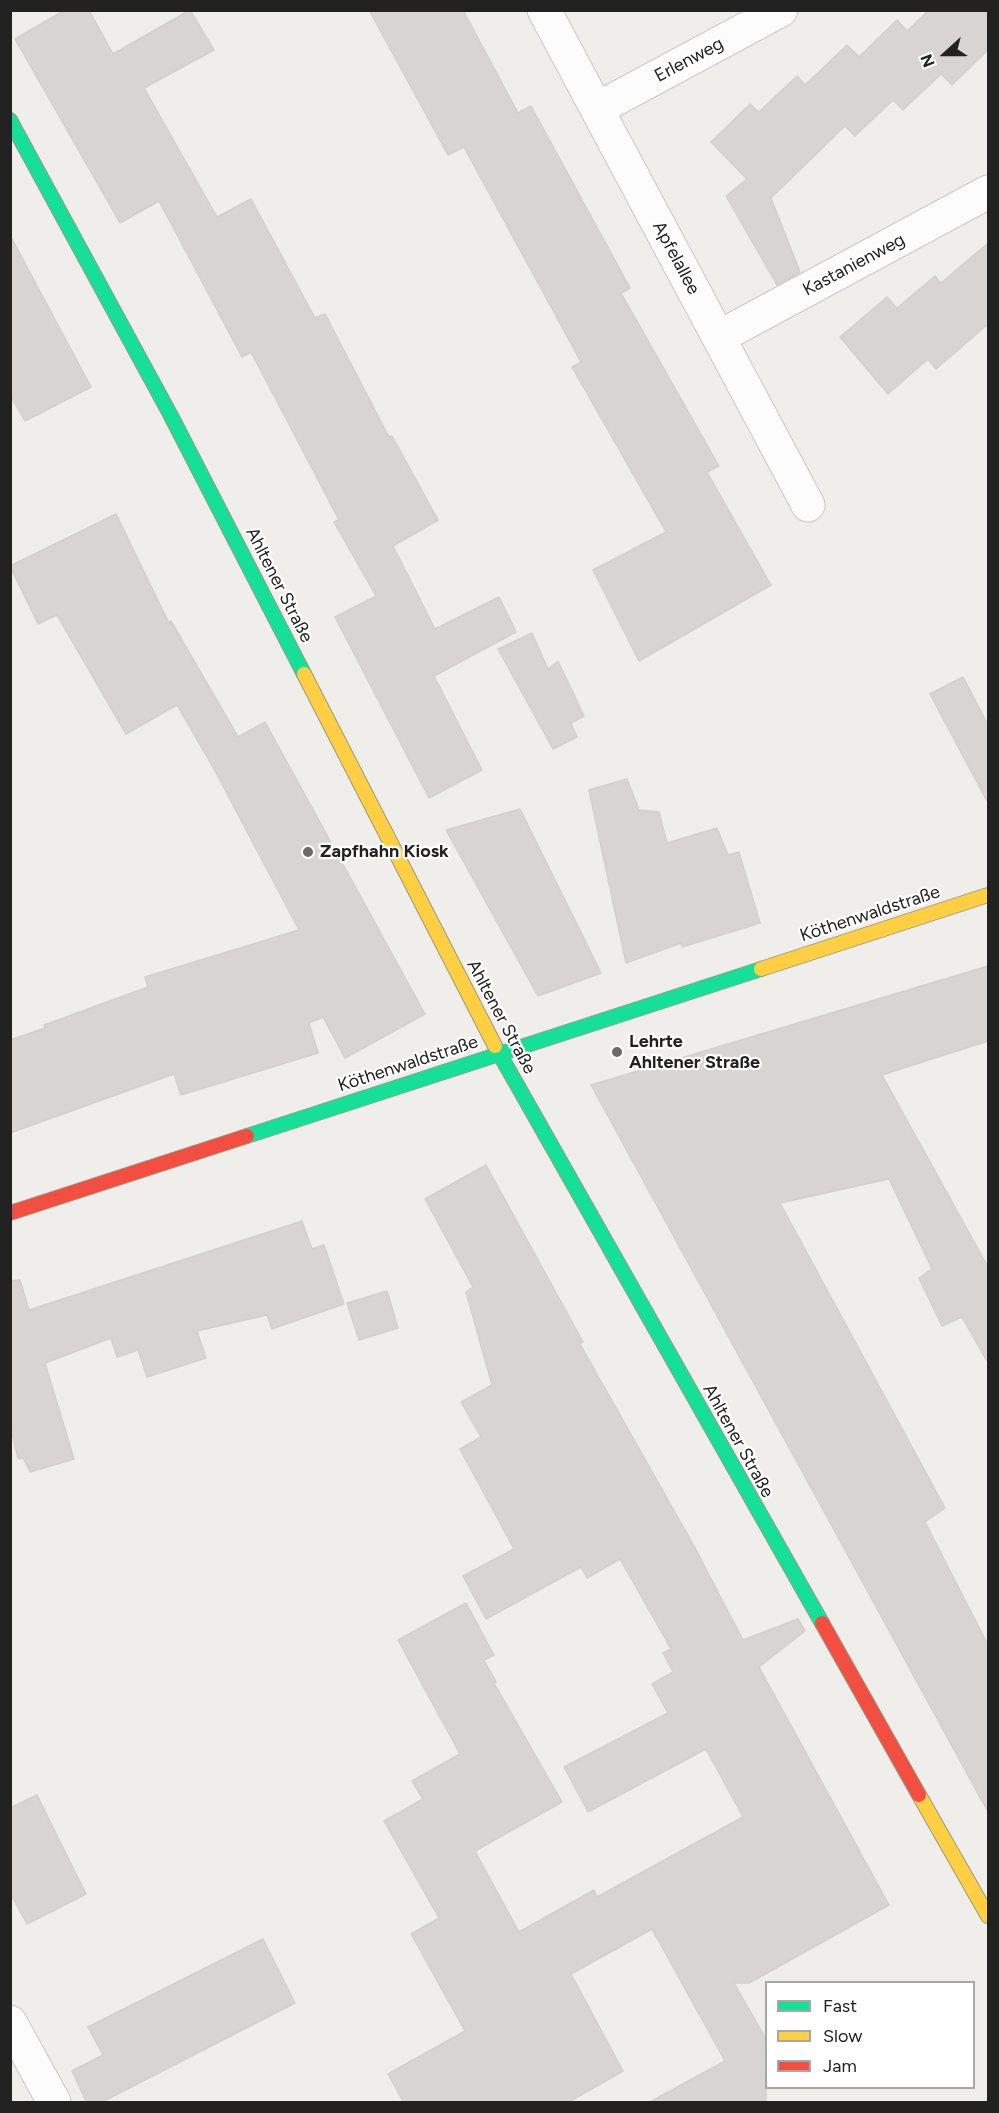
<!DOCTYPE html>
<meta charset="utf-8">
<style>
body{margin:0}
#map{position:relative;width:999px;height:2113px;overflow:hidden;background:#f0eeeb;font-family:Figtree,sans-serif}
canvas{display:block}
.frame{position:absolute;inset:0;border:12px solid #222;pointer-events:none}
.legend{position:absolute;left:765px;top:1981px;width:210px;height:108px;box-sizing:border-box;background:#fff;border:2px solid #a7a7a7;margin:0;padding:8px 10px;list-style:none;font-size:18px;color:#222}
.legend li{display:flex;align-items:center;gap:12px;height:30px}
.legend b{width:30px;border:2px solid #a7a7a7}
.north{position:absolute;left:915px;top:24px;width:60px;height:60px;-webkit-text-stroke:4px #fff;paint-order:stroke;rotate:249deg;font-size:16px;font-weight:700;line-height:24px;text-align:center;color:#222}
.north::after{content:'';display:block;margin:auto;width:21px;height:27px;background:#222;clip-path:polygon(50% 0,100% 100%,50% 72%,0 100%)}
</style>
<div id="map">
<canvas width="999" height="2113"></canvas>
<div class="frame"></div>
<ul class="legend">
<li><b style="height:8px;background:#16e098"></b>Fast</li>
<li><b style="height:8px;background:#ffcf43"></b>Slow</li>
<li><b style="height:8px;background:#f24e42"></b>Jam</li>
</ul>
<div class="north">N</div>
</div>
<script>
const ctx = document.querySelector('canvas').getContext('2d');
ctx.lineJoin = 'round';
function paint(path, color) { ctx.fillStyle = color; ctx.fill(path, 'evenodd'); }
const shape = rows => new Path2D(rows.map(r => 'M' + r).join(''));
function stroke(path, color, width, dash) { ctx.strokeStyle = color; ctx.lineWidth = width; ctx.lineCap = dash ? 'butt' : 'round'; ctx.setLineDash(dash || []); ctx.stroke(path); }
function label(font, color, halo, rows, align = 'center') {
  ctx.font = font + ' Figtree,sans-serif'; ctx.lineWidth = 4.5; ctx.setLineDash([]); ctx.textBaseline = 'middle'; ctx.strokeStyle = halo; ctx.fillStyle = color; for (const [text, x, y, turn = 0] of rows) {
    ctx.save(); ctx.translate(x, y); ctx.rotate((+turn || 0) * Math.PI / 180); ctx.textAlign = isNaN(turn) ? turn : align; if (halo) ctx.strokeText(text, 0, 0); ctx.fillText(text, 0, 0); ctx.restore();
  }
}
const building = shape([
 [65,10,89,10,113,54,190,10,214,50,144,88,217,217,251,199,315,318,325,314,389,437,392,436,438,520,393,546,435,629,499,597,516,632,434,676,482,770,429,798,335,617,376,596,334,522,339,520,251,352,242,357,159,201,120,223,15,39,65,10],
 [369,10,463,10,518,113,531,106,630,288,621,293,719,466,707,472,771,585,639,661,593,570,666,532,572,367,581,362,464,147,448,155,369,10],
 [929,10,988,10,988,50,952,85,941,74,903,110,893,100,855,136,845,126,771,198,800,272,777,285,726,196,747,179,711,142,750,104,759,112,797,76,805,85,847,45,859,57,897,20,907,31,929,10],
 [10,235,91,387,25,421,10,395,10,235],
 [988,243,988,324,936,369,928,359,888,394,840,337,887,297,897,308,935,276,941,283,988,243],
 [116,514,169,623,171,621,238,737,265,722,425,1014,345,1058,323,1017,309,1023,318,1053,181,1095,174,1074,10,1133,10,1040,45,1028,44,1025,148,987,145,977,299,930,215,771,177,705,126,734,57,615,38,624,10,566,116,514],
 [532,633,548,669,558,661,584,716,571,723,577,737,553,749,498,649,532,633],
 [963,677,988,725,988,803,930,694,963,677],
 [627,779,639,810,659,812,667,843,717,828,728,855,739,852,760,923,682,947,681,943,626,963,589,790,627,779],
 [520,809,601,973,538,996,446,830,520,809],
 [988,966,988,1041,882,1075,988,1267,988,1363,962,1317,942,1326,919,1278,932,1269,889,1179,780,1203,945,1508,925,1522,988,1645,988,1812,591,1085,988,966],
 [486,1165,583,1342,580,1344,694,1546,743,1640,798,1619,805,1631,759,1667,889,1905,749,1983,734,1983,766,2039,766,2103,648,2103,725,2061,652,1929,571,1974,623,2071,567,2103,404,2103,388,2074,465,2031,411,1934,439,1918,384,1821,423,1799,412,1781,460,1754,398,1640,466,1603,494,1655,484,1660,496,1682,494,1683,562,1802,475,1851,519,1932,594,1890,597,1897,743,1817,706,1749,588,1812,564,1767,668,1713,652,1684,673,1672,663,1653,671,1649,620,1559,587,1578,581,1567,486,1619,463,1576,514,1549,460,1449,481,1437,461,1402,492,1385,466,1292,473,1287,425,1199,486,1165],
 [302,1221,312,1249,324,1245,344,1304,272,1329,267,1315,197,1331,206,1358,147,1377,138,1350,117,1357,111,1338,45,1363,74,1459,30,1472,23,1458,18,1459,10,1424,10,1281,20,1280,29,1310,302,1221],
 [387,1291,398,1328,359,1340,347,1303,387,1291],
 [37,1795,86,1894,27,1924,10,1893,10,1808,37,1795],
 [263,1939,295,2003,100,2103,87,2103,72,2071,103,2055,88,2027,263,1939]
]);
paint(building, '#d7d4d2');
stroke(building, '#d3d0cc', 1.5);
const street = shape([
 [544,10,808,505],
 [597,109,781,10],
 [719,337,988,192],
 [10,2022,54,2102]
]);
const fast = shape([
 [10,120,170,414,304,674],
 [495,1046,822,1623],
 [247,1136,761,969]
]);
const slow = shape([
 [304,674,495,1046],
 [761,969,988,895],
 [919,1795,988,1916]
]);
const jam = shape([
 [10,1213,247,1136],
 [822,1623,919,1795]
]);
stroke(street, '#c9c8c7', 35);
stroke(fast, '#999a82', 16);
stroke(slow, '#999a82', 16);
stroke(jam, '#999a82', 16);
stroke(street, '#fdfcfc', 33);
stroke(fast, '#16e098', 14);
stroke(slow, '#ffcf43', 14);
stroke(jam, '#f24e42', 14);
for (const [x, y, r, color] of [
 [308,852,6,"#6a6968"],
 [617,1052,6,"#6a6968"]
]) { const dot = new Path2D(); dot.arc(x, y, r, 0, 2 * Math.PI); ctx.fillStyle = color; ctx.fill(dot); stroke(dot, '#fff', 2); }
label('18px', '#222', '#fff', [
 ["Erlenweg",689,60,-28],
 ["Apfelallee",676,258,62],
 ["Kastanienweg",854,265,-28],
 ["Ahltener Straße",279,585,63],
 ["Köthenwaldstraße",870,914,-18],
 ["Ahltener Straße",501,1017,62],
 ["Köthenwaldstraße",408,1064,-18],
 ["Ahltener Straße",738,1441,61]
]);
label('bold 18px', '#222', '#fff', [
 ["Zapfhahn Kiosk",320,852],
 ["Lehrte",629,1042],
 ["Ahltener Straße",629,1063]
], 'left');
</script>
